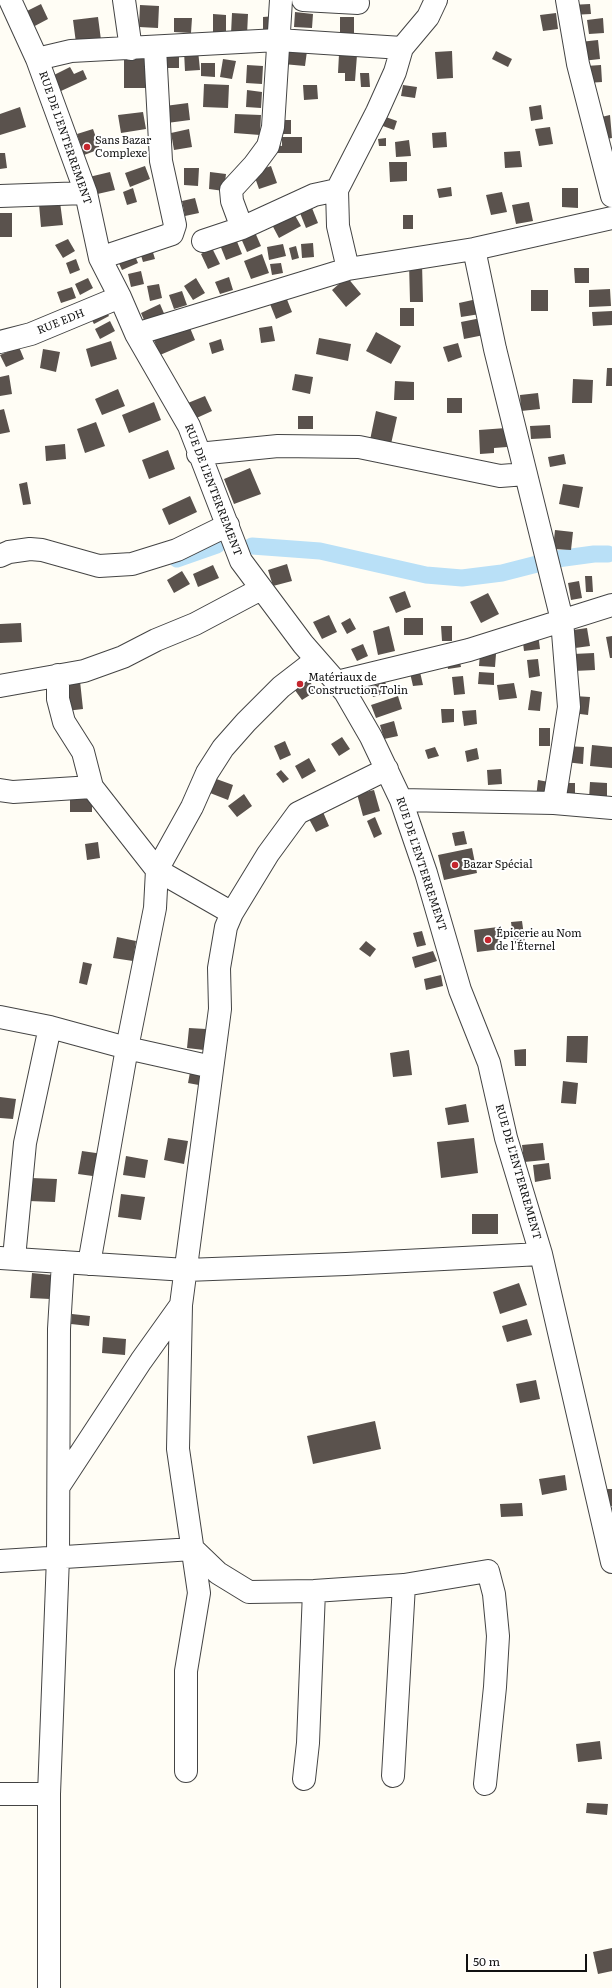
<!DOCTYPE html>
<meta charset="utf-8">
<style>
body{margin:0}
#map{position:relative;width:612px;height:1988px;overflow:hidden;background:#fffdf5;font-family:Literata,serif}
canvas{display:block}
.scale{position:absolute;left:466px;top:1954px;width:121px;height:18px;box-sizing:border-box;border:2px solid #111;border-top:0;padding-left:5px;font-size:12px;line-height:14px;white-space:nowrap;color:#111;-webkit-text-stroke:3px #fff;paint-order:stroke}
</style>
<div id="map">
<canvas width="612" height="1988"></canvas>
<div class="scale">50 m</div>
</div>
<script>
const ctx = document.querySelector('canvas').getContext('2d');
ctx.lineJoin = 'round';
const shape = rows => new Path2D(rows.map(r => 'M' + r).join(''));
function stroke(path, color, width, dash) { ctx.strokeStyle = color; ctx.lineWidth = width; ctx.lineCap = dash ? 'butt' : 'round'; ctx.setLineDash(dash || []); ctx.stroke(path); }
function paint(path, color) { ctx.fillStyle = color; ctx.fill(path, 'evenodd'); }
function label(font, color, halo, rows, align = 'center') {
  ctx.font = font + ' Literata,serif'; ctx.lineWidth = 4; ctx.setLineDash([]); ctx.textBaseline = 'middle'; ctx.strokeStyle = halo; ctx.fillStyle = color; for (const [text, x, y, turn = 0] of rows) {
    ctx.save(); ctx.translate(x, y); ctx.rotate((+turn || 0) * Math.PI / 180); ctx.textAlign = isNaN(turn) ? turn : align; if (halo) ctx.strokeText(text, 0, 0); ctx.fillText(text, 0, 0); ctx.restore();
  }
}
stroke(shape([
 [252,546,320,551,426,575,462,578,502,573,541,563],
 [177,559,217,545],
 [557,559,594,554,608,554]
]), '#b9e0f7', 17);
paint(shape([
 [41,4,48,19,31,28,23,13],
 [590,4,591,14,571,15,570,5],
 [140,5,159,6,158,28,139,27],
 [295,12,313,14,312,28,294,27],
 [232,13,248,14,247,35,231,34],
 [556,13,558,29,543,31,540,15],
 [213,14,226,15,226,36,213,36],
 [276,16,277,30,263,31,263,17],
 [98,17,101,40,76,43,73,20],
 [340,17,354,17,354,36,340,36],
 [174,18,192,18,191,33,174,32],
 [603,18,604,33,589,34,587,20],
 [598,40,600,59,582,61,580,42],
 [284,49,307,51,305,66,283,64],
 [198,50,200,70,185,71,184,51],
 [452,51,453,78,437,79,435,52],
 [496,51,512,59,508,67,492,59],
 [163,52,179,52,179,68,163,68],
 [339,54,357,55,355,81,345,81,345,73,338,73],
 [124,57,152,57,152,88,124,88],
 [223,59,236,61,232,79,220,77],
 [201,63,215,63,215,77,201,76],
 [247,65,263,66,262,84,246,83],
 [601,65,602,82,587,83,586,66],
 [70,67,74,74,83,70,87,79,61,91,54,75],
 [360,73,369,73,370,87,361,87],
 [204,84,229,85,228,108,203,107],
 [303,85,317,85,318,99,304,100],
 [403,85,417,87,415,98,401,96],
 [247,90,262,92,261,108,246,107],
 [188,103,190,120,167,123,165,106],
 [541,105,543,119,531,121,529,107],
 [20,107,26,127,0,135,0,114],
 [143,112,146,129,121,133,118,115],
 [235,114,261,115,260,135,234,133],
 [610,115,612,138,601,140,597,118],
 [383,116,397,121,394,130,380,125],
 [282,120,291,120,291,134,282,134],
 [550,127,553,144,539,146,535,129],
 [93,129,100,149,84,155,77,134],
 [189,129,192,147,174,150,171,133],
 [446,132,447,147,433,148,432,133],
 [282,137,302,137,302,153,276,153,277,145,282,146],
 [386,138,386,146,379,146,378,139],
 [409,140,411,156,396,157,395,142],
 [520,151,522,167,505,168,504,152],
 [0,153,5,153,7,168,0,169],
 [389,162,407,162,407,181,390,182],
 [145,166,150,179,130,187,125,173],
 [271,166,277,183,259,189,253,172],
 [184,168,199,168,198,186,184,185],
 [110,172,115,190,93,195,89,177],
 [210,172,226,174,224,191,209,189],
 [451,187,452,196,439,198,437,189],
 [133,188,137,202,127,205,123,192],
 [562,188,578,188,578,208,562,207],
 [502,192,507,212,491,215,486,195],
 [195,198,199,213,185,216,182,201],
 [60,202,63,225,41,227,39,204],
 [529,202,533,221,516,224,512,205],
 [312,208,318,223,306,228,300,213],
 [293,212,301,226,279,238,271,223],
 [0,213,12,213,12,237,0,237],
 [403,215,413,215,413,229,403,229],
 [254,230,261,246,247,252,240,236],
 [68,239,75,251,63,258,55,245],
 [236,239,242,254,226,260,220,245],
 [313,243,314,257,302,258,301,244],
 [283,244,286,256,269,260,267,247],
 [151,246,155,259,143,262,139,249],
 [296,246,299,258,292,260,289,248],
 [212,248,220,264,208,269,201,254],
 [132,249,138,263,122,270,116,257],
 [262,254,269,273,251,279,244,261],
 [76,259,80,270,70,274,66,263],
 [281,263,283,273,272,275,270,264],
 [409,263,422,263,423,302,410,302],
 [574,268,589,268,589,283,575,283],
 [141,271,144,284,131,287,128,274],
 [229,277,233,290,220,294,215,282],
 [347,277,361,294,346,307,332,290],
 [88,278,93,288,80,295,75,284],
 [196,278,205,293,193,300,184,286],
 [159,284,162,298,150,301,147,286],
 [72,287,76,298,61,303,57,292],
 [610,289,611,306,589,307,589,290],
 [531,290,548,290,548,311,531,311],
 [182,291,187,305,174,309,169,295],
 [286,297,292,312,276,319,270,304],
 [477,299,480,314,461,317,459,303],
 [160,304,166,318,147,327,141,313],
 [104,307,109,316,94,324,89,315],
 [400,308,414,308,414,326,400,326],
 [612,311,612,325,593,326,592,312],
 [481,318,484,335,464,339,461,322],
 [110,321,115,331,100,339,95,329],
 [188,323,195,340,160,355,153,338],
 [272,326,275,341,261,343,259,328],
 [376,332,401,346,391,364,366,351],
 [319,338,351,344,348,361,316,354],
 [221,339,224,350,212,354,209,343],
 [111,341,117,359,91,367,86,349],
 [458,343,462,357,448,362,443,347],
 [19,347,24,359,6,367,0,355],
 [43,349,60,352,56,372,40,368],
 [607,368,612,368,612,386,606,386],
 [295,374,313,377,310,394,292,390],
 [9,375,12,394,0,396,0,377],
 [573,379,593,380,592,403,572,403],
 [395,381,414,382,414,400,394,400],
 [118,389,125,406,102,415,95,399],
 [538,393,540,409,521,411,520,395],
 [205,396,212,411,190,421,183,405],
 [447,398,462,398,462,413,447,413],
 [154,402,161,420,129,433,122,415],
 [4,409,10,432,0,434,0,410],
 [376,411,397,417,391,444,370,440],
 [298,416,313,416,313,429,298,429],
 [96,422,105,446,85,453,77,429],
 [550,425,551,438,531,439,530,426],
 [506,428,507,447,494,448,494,453,480,454,479,430],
 [65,444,66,459,46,461,45,446],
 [168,450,175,469,149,479,142,460],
 [564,454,566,464,550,467,548,457],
 [250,468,261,494,234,504,224,479],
 [27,482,31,504,23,505,19,484],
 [563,484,583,487,579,508,559,504],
 [190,496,197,512,169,525,162,509],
 [555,530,573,532,571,550,553,549],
 [287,564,292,581,273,586,268,570],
 [213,565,219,578,198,587,193,574],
 [182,571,190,584,174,593,167,580],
 [585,576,592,576,593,592,586,592],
 [579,581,582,598,571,600,568,583],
 [405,591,411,607,396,613,389,597],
 [488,593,499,614,481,623,470,602],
 [329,615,337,632,322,639,313,622],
 [350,618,356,629,347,634,341,623],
 [404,618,423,618,423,635,404,635],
 [21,623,22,642,0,643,0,624],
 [389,626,395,651,378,655,373,631],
 [441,626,452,626,452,641,442,641],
 [587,628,590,646,575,648,573,630],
 [538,633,540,649,524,651,522,635],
 [612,636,612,658,610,658,606,637],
 [363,644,368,656,357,661,351,649],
 [480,653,496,654,495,667,479,666],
 [594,653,595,670,574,671,573,654],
 [459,657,461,667,448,669,446,660],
 [538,659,540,676,529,678,527,660],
 [420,672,423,685,413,686,410,673],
 [479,672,494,673,494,685,478,684],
 [463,676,465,694,454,695,452,677],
 [307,677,316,691,302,700,292,686],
 [80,681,83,709,66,711,62,683],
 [385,682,389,692,373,697,370,687],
 [514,683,517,698,499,700,497,685],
 [531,690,542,692,540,711,528,710],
 [398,696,402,709,376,718,371,705],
 [574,696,590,697,588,715,572,713],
 [441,709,454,709,454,722,442,723],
 [476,710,477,724,464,726,462,711],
 [394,721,398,736,384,739,380,725],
 [539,728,550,728,550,746,539,746],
 [342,737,350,749,339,756,331,744],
 [285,741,291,755,280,760,274,746],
 [592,745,612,747,612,768,590,766],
 [566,746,584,747,583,764,565,762],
 [435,747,439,756,428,759,425,750],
 [477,748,479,759,467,762,465,751],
 [309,758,316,771,302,779,295,766],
 [501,769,502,784,488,785,487,770],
 [281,770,289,779,283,783,276,774],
 [211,777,233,785,228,800,205,791],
 [538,780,549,782,547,799,536,798],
 [590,782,607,783,607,799,589,799],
 [560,783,575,783,575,798,560,797],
 [374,790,380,811,363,816,357,794],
 [70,794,92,794,92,812,70,812],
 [244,794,252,806,237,817,228,806],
 [323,812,329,826,316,832,309,819],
 [375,817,382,834,374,838,367,821],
 [464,831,467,844,455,846,452,833],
 [98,842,100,858,87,860,85,844],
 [472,848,477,873,444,880,438,855],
 [522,921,525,943,514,944,511,922],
 [498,927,501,949,477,952,474,930],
 [422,931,426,945,417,947,413,933],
 [117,937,136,941,133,961,113,958],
 [366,941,376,949,370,957,359,949],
 [433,951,437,961,415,968,412,957],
 [83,962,92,964,87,985,79,983],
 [441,975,443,986,426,990,424,979],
 [189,1028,206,1029,204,1050,187,1048],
 [567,1036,588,1036,587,1063,566,1062],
 [526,1049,526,1066,515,1066,514,1050],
 [409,1050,412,1075,393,1077,390,1053],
 [191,1067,207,1071,204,1086,188,1083],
 [563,1081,578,1083,576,1104,561,1103],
 [0,1097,16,1099,13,1119,0,1118],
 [466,1104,469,1122,448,1125,445,1108],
 [168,1138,188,1141,184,1164,164,1160],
 [474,1138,478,1173,441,1178,437,1142],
 [543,1143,545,1160,524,1162,522,1145],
 [82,1151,103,1154,100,1177,78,1174],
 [126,1156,148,1160,145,1178,123,1175],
 [549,1163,551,1179,535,1182,533,1165],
 [31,1178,57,1179,55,1202,29,1201],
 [121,1194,145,1197,141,1220,118,1217],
 [472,1214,498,1214,498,1234,472,1234],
 [32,1273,52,1275,50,1299,30,1298],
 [519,1283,527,1305,500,1314,493,1292],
 [72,1314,90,1316,89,1326,71,1324],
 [527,1319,532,1335,507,1342,502,1326],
 [103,1337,126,1339,125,1355,102,1353],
 [536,1380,540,1399,520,1403,516,1384],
 [375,1421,381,1449,313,1464,307,1436],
 [565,1475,567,1490,542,1495,539,1479],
 [607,1489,612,1489,612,1506,608,1506],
 [522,1503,523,1516,501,1517,500,1504],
 [600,1741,602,1759,578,1762,576,1744],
 [587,1803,608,1804,607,1815,586,1813],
 [612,1948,612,1971,598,1974,593,1952]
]), '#5a524d');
const minor = shape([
 [10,0,37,59,86,193,100,258,120,297,136,334,189,426,241,561,303,644,345,692,371,737,401,800,426,873,460,990,489,1063,506,1138,541,1254,612,1562],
 [124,0,131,49],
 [303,0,358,3],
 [567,0,578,64,612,196],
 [37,59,71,51,278,40,402,48],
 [0,196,86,193],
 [242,228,232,201,231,190,254,165,268,146,273,127,281,0],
 [203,241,242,228,314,195,337,190],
 [474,249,495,349,562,620,569,707,554,803],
 [100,258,172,234,175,225,161,161,155,48],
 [348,269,338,226,337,190,377,112,395,72,402,48,428,17,436,0],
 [136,334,348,269,474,249,612,218],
 [0,342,31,334,120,297],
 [198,454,278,446,359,447,500,476,526,474],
 [0,556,9,552,30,549,42,550,99,566,132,564,177,550,228,525],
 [58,675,58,699,64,722,83,752,92,787,157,870,232,913],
 [337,682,469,650,612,605],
 [0,686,84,671,123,657,156,640,195,624,261,589],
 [0,790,13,792,92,787],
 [401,800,554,803,612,808],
 [0,1017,50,1027,127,1048,212,1067],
 [0,1258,186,1270,346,1264,541,1254],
 [14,1258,25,1143,50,1027],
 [89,1264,127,1048,155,908,157,870,192,807,207,773,223,748,246,722,281,687,316,660],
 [59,1486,141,1361,181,1305],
 [0,1561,193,1549,218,1573,249,1592,314,1591,404,1585,488,1571,494,1594,498,1636,495,1687,485,1784],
 [186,1771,186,1671,199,1593,178,1449,181,1305,220,1009,219,968,226,927,232,913,268,854,298,813,387,769],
 [393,1776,404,1585],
 [304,1779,308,1743,314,1591],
 [0,1794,49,1794],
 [49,1988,49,1794,58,1557,59,1329,63,1262]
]);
stroke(minor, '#444', 24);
stroke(minor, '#fff', 22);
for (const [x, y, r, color] of [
 [87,147,4,"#c4262e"],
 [300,684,4,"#c4262e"],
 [455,865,4,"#c4262e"],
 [488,940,4,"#c4262e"]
]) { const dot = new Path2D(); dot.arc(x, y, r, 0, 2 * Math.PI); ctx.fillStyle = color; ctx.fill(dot); stroke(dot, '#fff', 1.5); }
label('11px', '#111', '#fff', [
 ["RUE DE L'ENTERREMENT",65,138,71],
 ["RUE EDH",61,322,-22],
 ["RUE DE L'ENTERREMENT",213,490,69],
 ["RUE DE L'ENTERREMENT",421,864,72],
 ["RUE DE L'ENTERREMENT",518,1172,74]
]);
label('11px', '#111', '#fff', [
 ["Sans Bazar",95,141],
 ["Complexe",95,154],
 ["Matériaux de",308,678],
 ["Construction Tolin",308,691],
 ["Bazar Spécial",463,865],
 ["Épicerie au Nom",496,934],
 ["de l'Éternel",496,947]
], 'left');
</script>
